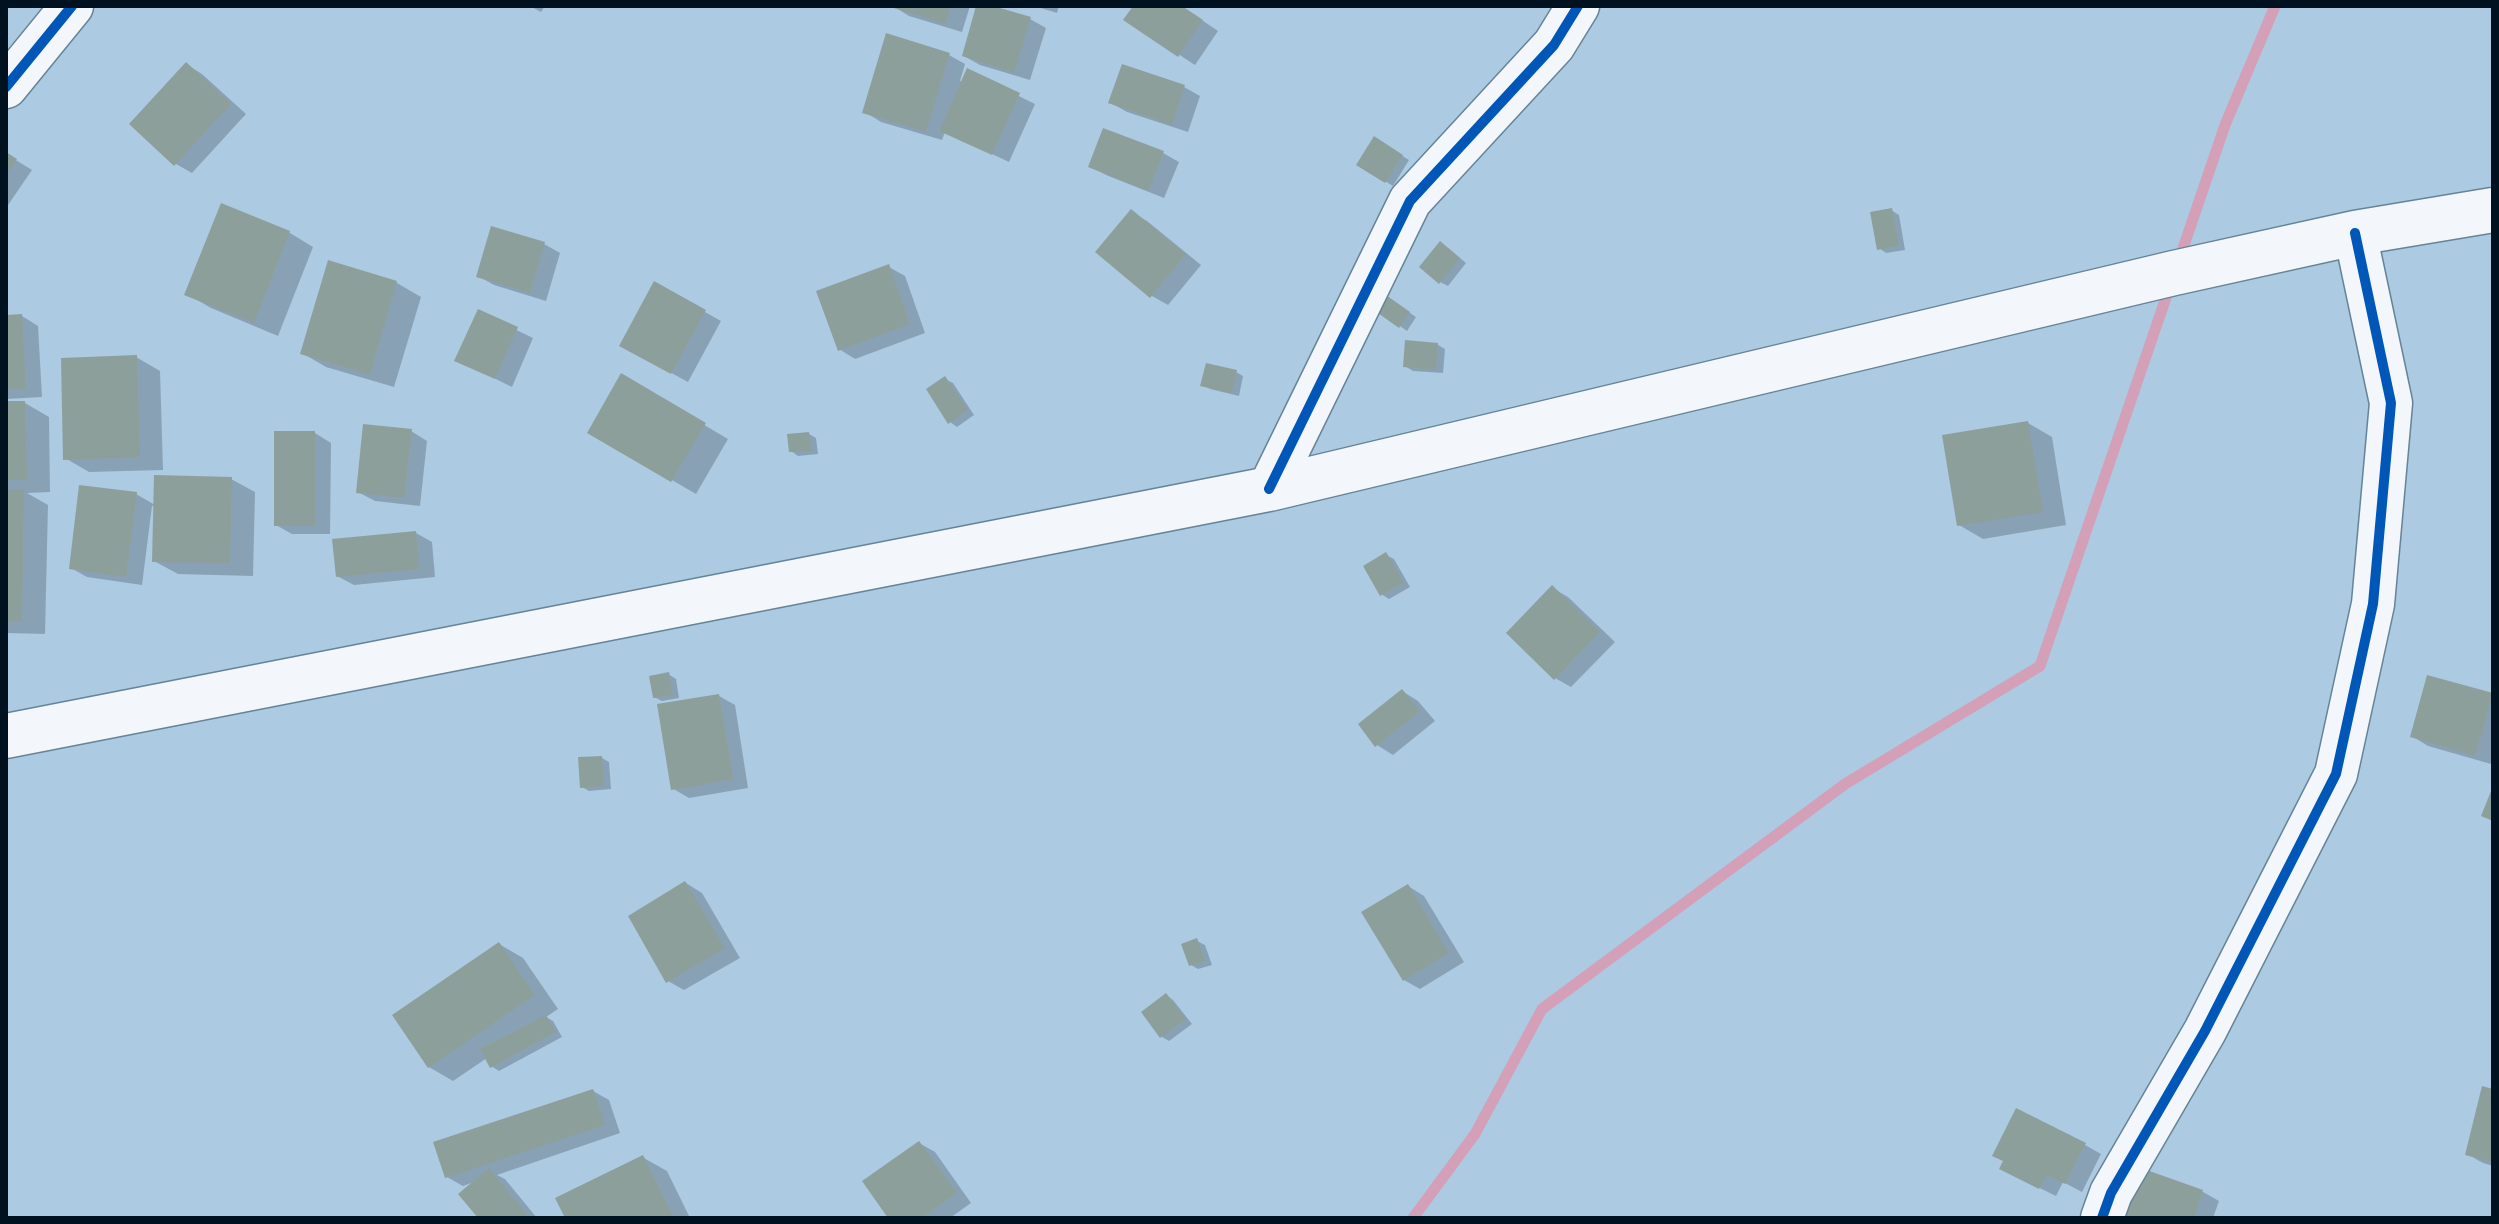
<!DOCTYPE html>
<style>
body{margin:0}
#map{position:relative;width:2499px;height:1224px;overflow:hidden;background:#accae2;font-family:Helvetica,sans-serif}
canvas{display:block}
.frame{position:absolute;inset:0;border:8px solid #001120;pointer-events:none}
</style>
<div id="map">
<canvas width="2499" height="1224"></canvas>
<div class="frame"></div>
</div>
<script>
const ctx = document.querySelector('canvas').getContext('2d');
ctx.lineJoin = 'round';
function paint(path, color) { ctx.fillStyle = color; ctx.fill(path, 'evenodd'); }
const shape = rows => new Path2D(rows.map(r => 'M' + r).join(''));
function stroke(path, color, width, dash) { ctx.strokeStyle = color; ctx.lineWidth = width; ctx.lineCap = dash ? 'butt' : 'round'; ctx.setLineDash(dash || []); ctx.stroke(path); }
paint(shape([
 [530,6,545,6,541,12],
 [893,6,970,6,962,32,909,16],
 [979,6,1030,19,1046,28,1030,80,980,65,964,56],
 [1034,6,1059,6,1057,13],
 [1135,6,1181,6,1218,31,1195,65,1126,20],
 [949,55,965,64,960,81,963,82,968,71,1035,104,1009,162,945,132,942,140,881,122,865,112],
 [186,64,202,74,246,114,192,173,176,164],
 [1184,87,1200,96,1188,132,1127,112,1111,103],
 [1375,139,1409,160,1393,186,1359,165],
 [1163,153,1179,162,1164,198,1106,175,1090,166],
 [6,154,32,170,6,208],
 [222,206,290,233,313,247,278,336,211,308,187,294],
 [1891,210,1899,215,1905,250,1886,253,1879,248],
 [1131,212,1147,221,1201,265,1168,305,1152,296,1098,252],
 [544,244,560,253,546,301,494,285,478,276],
 [1448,248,1466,263,1448,286,1440,282],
 [330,262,397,283,421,297,394,387,326,367,302,353],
 [889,267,905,276,925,333,855,359,839,349],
 [655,284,721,321,688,382,638,355],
 [1394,302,1416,317,1407,331,1400,326],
 [479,312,533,338,512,387,457,360],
 [22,316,38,326,42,397,6,399,6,317],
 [1438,345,1445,349,1443,373,1413,371,1405,366],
 [136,357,160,371,163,470,89,472,65,458],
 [1236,372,1243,376,1239,396,1210,389,1203,385],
 [621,376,728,439,696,494,589,432],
 [945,379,953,383,974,415,957,427,950,422],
 [6,403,25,403,49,417,50,492,27,493,48,505,45,634,6,633],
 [2028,423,2052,437,2066,525,1983,539,1959,525],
 [411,431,427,441,420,506,375,501,358,492],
 [315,433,331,443,330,534,292,534,276,525],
 [809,434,816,438,818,454,798,456,791,451],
 [231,479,255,492,253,576,178,574,154,561,155,506,152,506,142,585,87,577,71,568,136,494,155,505],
 [416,533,432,542,435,577,354,585,337,576],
 [1386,555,1394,559,1410,587,1389,599,1381,594],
 [1552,588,1568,597,1615,642,1571,687,1555,678],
 [668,674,676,679,679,698,662,701,654,697],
 [2429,677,2493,696,2491,764,2428,746,2412,736],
 [1402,691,1418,701,1435,721,1393,755,1377,745],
 [719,696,735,705,748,788,689,798,672,788],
 [602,758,609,762,611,789,589,791,582,787],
 [686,883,702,893,740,958,684,990,668,981],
 [1408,886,1424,896,1464,962,1420,989,1404,980],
 [1197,941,1205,945,1212,965,1198,969,1191,965],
 [499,944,523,958,558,1009,546,1017,553,1021,562,1037,499,1071,491,1066,487,1058,453,1081,429,1067],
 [1166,995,1173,1000,1192,1024,1169,1041,1162,1037],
 [593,1091,609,1100,620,1133,497,1175,505,1179,537,1218,480,1218,474,1182,463,1186,447,1177],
 [2493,1091,2493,1166,2483,1163,2467,1154],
 [919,1143,935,1152,971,1203,950,1218,891,1218],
 [2085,1145,2101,1154,2082,1192,2063,1182,2056,1196,2017,1177],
 [642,1157,667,1171,690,1218,567,1218],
 [2142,1171,2203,1192,2219,1201,2213,1218,2126,1218]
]), '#0003');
stroke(shape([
 [2179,260,2225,125,2275,6],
 [1413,1218,1475,1134,1542,1009,1845,784,2040,666,2171,283]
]), '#d3a0b7', 11);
paint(shape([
 [887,6,951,6,946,24],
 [976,6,993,6,1031,17,1014,73,962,56],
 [1133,6,1182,6,1203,20,1178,57,1123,20],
 [886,33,950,53,926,132,862,113],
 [186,62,231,104,174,166,129,124],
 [1122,64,1185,85,1172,125,1108,103],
 [967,68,1020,93,992,155,939,131],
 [1103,128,1164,151,1148,191,1088,167],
 [1374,136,1403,155,1385,183,1356,165],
 [6,152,17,159,6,175],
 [221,203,290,231,254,323,184,295],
 [1892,208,1899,246,1877,250,1870,212],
 [1131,209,1186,254,1150,298,1095,252],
 [491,226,545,242,530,293,476,277],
 [1440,241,1460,258,1439,284,1419,267],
 [328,260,397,281,370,375,300,354],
 [889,264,910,324,838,351,816,291],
 [654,281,706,310,671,374,619,346],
 [1386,295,1410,312,1399,328,1375,311],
 [478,309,518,327,495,379,454,361],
 [22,314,26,389,6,390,6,315],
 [1405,340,1438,343,1436,370,1403,367],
 [137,355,140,457,63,460,61,358],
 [1206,363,1237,370,1232,393,1200,386],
 [621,373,706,423,671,482,587,433],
 [945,376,968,410,948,424,926,389],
 [6,401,25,401,27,480,6,480],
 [2028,421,2043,512,1957,526,1942,435],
 [363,424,412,429,404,498,356,493],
 [274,431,315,431,315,526,274,526],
 [809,432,811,451,789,452,787,434],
 [154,475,232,477,230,563,152,562],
 [79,485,137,492,126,577,69,569],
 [6,489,24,489,22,621,6,621],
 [416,531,419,569,336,577,332,539],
 [1386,552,1404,582,1380,596,1363,566],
 [1552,585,1600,632,1554,680,1506,633],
 [669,672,673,695,653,698,649,676],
 [2427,675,2493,693,2475,756,2410,737],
 [1402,689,1420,711,1375,747,1358,724],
 [719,694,733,779,671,790,657,704],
 [602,756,604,786,580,788,578,757],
 [2493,786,2493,821,2481,816],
 [685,881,725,948,666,983,628,916],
 [1408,884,1449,953,1403,981,1361,912],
 [1197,938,1205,961,1189,966,1181,944],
 [499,942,535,995,428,1068,392,1015],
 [1166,993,1186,1019,1160,1038,1141,1012],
 [546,1015,556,1032,490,1068,480,1049],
 [2482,1086,2493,1089,2493,1162,2465,1155],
 [593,1089,605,1125,445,1178,433,1142],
 [2016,1108,2086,1143,2065,1184,2047,1175,2039,1189,1999,1169,2003,1161,1992,1156],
 [919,1141,957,1193,922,1218,888,1218,862,1181],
 [643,1155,674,1218,565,1218,555,1198],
 [489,1168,530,1218,478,1218,458,1194],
 [2141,1168,2203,1190,2194,1218,2124,1218]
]), '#8d9f9b');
const street = shape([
 [6,87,72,6],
 [1269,489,1410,201,1554,45,1578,6],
 [2102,1218,2111,1193,2205,1031,2336,774,2373,604,2391,403,2355,233]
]);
const secondary = shape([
 [6,736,1269,489,2174,273,2355,233,2493,210]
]);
stroke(street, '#668498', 45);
stroke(secondary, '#668498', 47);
stroke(street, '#f3f7fb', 42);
stroke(secondary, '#f3f7fb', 44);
stroke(shape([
 [6,87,72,6],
 [1269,489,1410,201,1554,45,1578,6],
 [2102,1218,2111,1193,2205,1031,2336,774,2373,604,2391,403,2355,233]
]), '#0057b8', 10);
</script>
